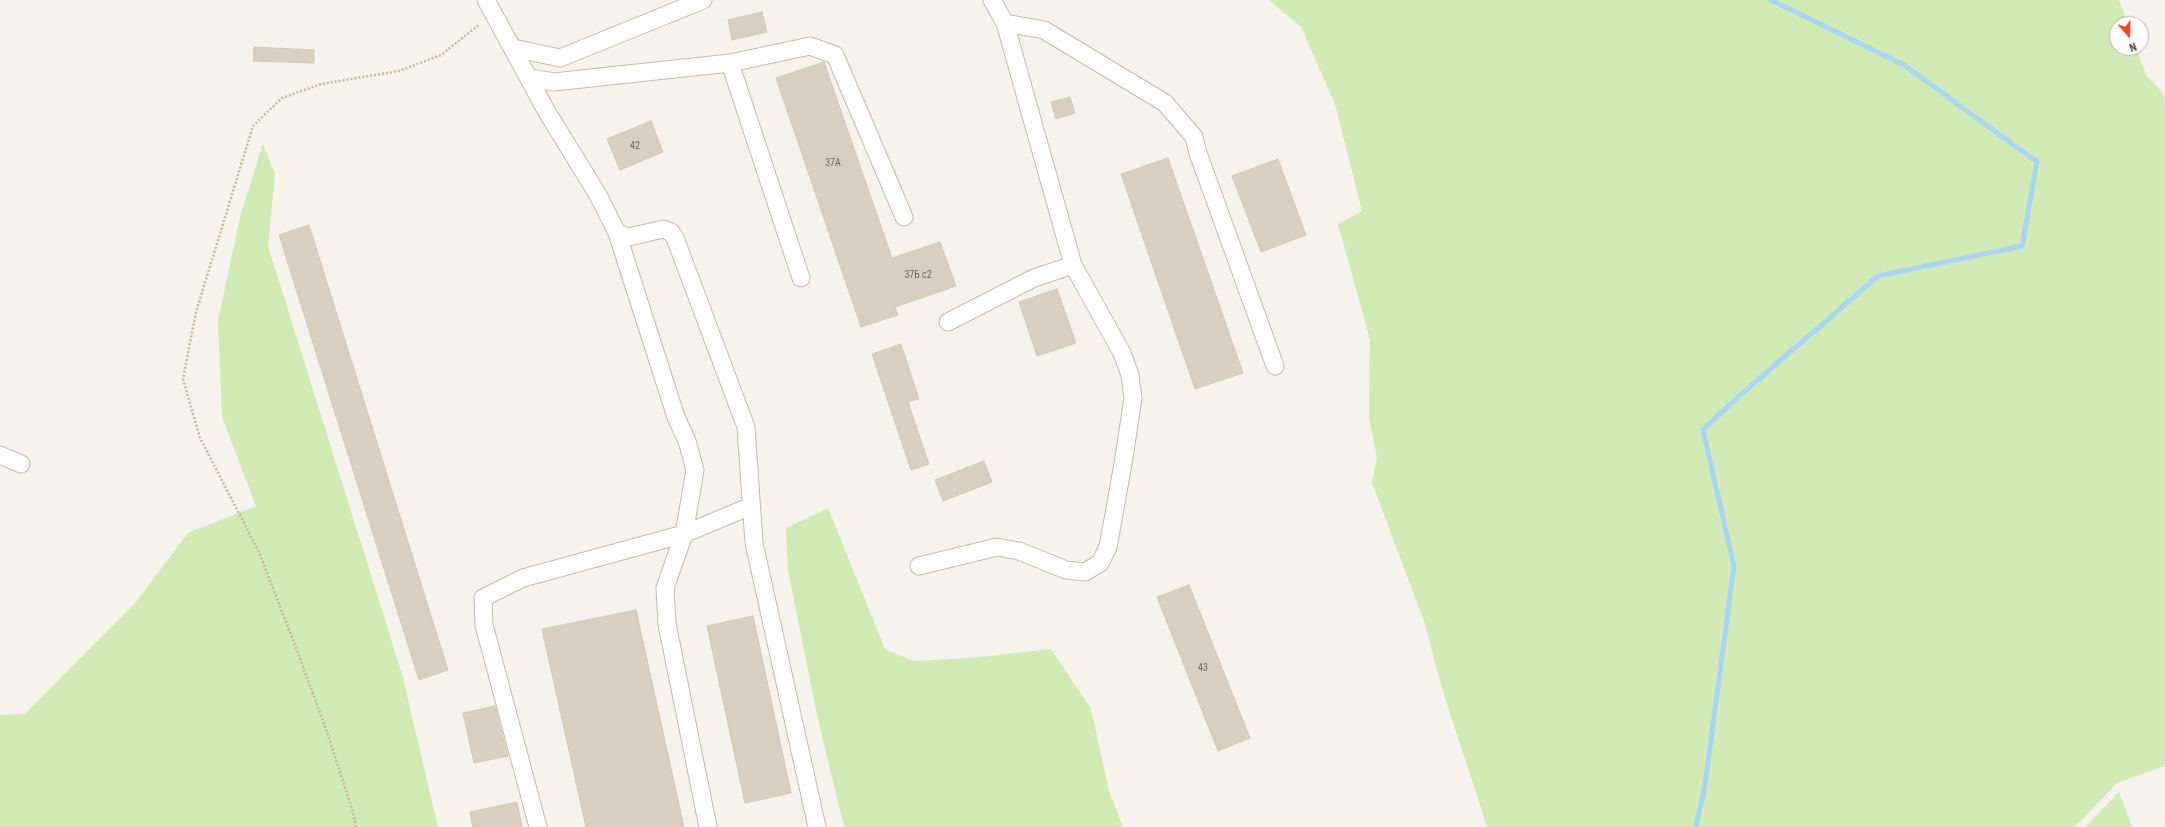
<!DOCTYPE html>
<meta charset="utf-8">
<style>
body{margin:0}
#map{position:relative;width:2165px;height:827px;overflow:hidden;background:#f6f3ec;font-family:"Roboto Condensed",sans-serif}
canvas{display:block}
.north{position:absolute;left:2109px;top:16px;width:40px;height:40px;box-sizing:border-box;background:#fff;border:1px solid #b7b4b0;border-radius:50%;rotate:160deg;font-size:11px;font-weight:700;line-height:16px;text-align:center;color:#4b4439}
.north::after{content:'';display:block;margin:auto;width:14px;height:18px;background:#fc3f1d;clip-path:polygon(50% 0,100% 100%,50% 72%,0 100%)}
</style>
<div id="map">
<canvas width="2165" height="827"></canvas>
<div class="north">N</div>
</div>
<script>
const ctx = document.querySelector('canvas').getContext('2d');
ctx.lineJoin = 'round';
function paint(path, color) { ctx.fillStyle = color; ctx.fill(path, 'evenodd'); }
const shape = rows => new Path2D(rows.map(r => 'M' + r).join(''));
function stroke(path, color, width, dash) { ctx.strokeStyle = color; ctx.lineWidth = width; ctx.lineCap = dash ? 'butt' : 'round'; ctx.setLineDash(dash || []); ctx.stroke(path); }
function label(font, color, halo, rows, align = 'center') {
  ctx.font = font + ' "Roboto Condensed",sans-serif'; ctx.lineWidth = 4; ctx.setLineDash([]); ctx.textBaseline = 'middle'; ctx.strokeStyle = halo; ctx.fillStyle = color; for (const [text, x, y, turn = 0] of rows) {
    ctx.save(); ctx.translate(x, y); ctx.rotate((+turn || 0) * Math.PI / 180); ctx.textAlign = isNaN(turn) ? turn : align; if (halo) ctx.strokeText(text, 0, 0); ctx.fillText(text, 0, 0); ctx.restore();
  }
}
paint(shape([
 [1269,0,2119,0,2128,24,2117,24,2117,48,2136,48,2146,75,2164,94,2165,110,2165,766,2117,783,2075,827,1487,827,1442,688,1424,621,1372,483,1377,458,1369,417,1370,340,1338,224,1362,211,1335,104,1301,27],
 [263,144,275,174,268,246,402,674,438,827,0,827,0,715,25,714,136,602,188,533,256,506,222,417,218,321,240,217],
 [828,508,885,649,913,661,971,658,1051,649,1091,709,1109,791,1123,827,844,827,817,715,788,571,786,528],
 [2119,792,2132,827,2085,827]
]), '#d2eab5');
stroke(shape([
 [1696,827,1705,785,1734,566,1703,430,1737,398,1878,276,2022,246,2037,162,1904,65,1771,0]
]), '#a9d4f2', 5);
const building = shape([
 [762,12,767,32,732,40,728,20,762,12],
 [254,47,314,50,314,63,253,61,254,47],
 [824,62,892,258,940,242,956,286,895,307,898,315,861,327,776,78,824,62],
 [1070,97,1075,113,1056,119,1051,102,1070,97],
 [651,121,663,152,620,170,607,139,651,121],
 [1168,158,1243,373,1195,389,1121,174,1168,158],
 [1278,159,1306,235,1261,252,1232,176,1278,159],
 [309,225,448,670,419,680,279,235,309,225],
 [1057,289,1076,343,1037,356,1019,302,1057,289],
 [901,344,919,399,908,402,929,464,911,470,872,354,901,344],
 [984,461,992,482,943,501,935,480,984,461],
 [1189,585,1250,738,1218,751,1157,597,1189,585],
 [636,610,684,827,586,827,542,629,636,610],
 [753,616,791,793,745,803,707,626,753,616],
 [495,706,508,756,474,763,463,713,495,706],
 [517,802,522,827,473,827,470,812,517,802]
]);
paint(building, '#d8cfc1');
stroke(building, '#d3c7b4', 1);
const minor = shape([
 [486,0,547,112,598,195,617,233,629,237,663,229,671,232,675,238,746,427,754,543,817,827],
 [992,0,1005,23,1044,30,1165,103,1194,137,1198,153,1275,366],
 [513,48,560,58,703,0],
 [730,63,801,278],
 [530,78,554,82,730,63,810,46,835,55,904,217],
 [617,233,676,417,687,441,695,470,684,534,665,588,667,624,708,827],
 [948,322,1034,278,1073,265],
 [0,455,21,464],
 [919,566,997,547,1019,551,1066,570,1085,572,1100,563,1108,547,1123,464,1133,398,1130,375,1122,353,1073,265,1005,23],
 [538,827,484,625,483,598,523,578,684,534,751,506]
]);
stroke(minor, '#c2bbae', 19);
stroke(shape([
 [356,827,353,812,326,729,293,640,259,552,200,438,183,379,196,312,253,126,282,98,321,84,399,71,441,55,480,24]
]), '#c4b79f', 2.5, [2, 2]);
stroke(minor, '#fff', 17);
label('10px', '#6e675b', null, [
 ["42",635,146],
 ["37А",833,163],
 ["37Б с2",918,275],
 ["43",1203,668]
]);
</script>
